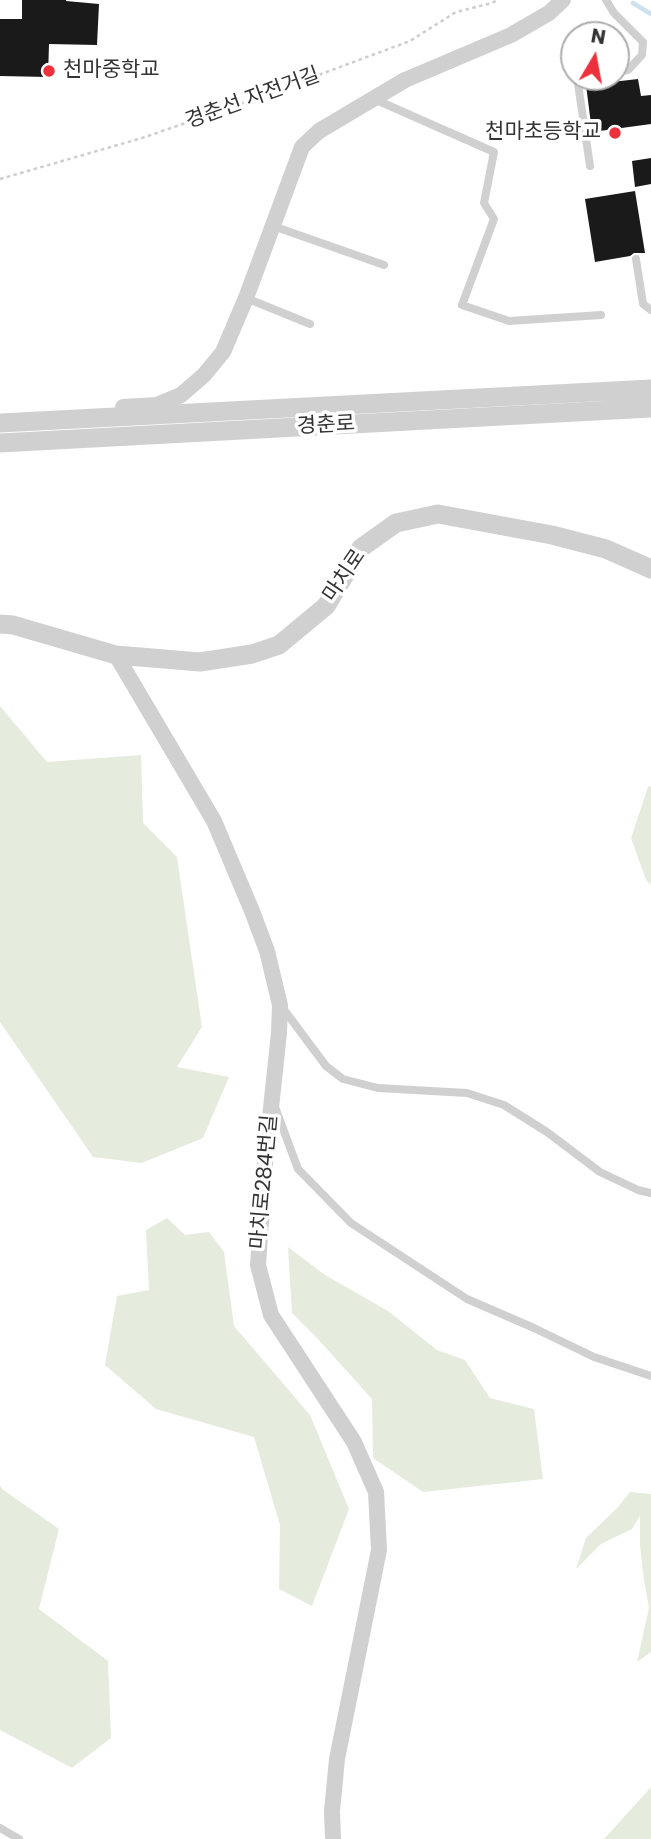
<!DOCTYPE html>
<meta charset="utf-8">
<style>
body{margin:0}
#map{position:relative;width:651px;height:1839px;overflow:hidden;background:#fff;font-family:Poppins,sans-serif}
canvas{display:block}
.north{position:absolute;left:560px;top:21px;width:70px;height:70px;box-sizing:border-box;background:#fff;border:2px solid #adadad;border-radius:50%;rotate:10deg;font-size:19px;font-weight:700;line-height:28px;text-align:center;color:#333}
.north::after{content:'';display:block;margin:auto;width:24px;height:32px;background:#ed313c;clip-path:polygon(50% 0,100% 100%,50% 72%,0 100%)}
</style>
<div id="map">
<canvas width="651" height="1839"></canvas>
<div class="north">N</div>
</div>
<script>
const ctx = document.querySelector('canvas').getContext('2d');
ctx.lineJoin = 'round';
function paint(path, color) { ctx.fillStyle = color; ctx.fill(path, 'evenodd'); }
const shape = rows => new Path2D(rows.map(r => 'M' + r).join(''));
function stroke(path, color, width, dash) { ctx.strokeStyle = color; ctx.lineWidth = width; ctx.lineCap = dash ? 'butt' : 'round'; ctx.setLineDash(dash || []); ctx.stroke(path); }
function label(font, color, halo, rows, align = 'center') {
  ctx.font = font + ' Poppins,"Noto Sans KR",sans-serif'; ctx.lineWidth = 7; ctx.setLineDash([]); ctx.textBaseline = 'middle'; ctx.strokeStyle = halo; ctx.fillStyle = color; for (const [text, x, y, turn = 0] of rows) {
    ctx.save(); ctx.translate(x, y); ctx.rotate((+turn || 0) * Math.PI / 180); ctx.textAlign = isNaN(turn) ? turn : align; if (halo) ctx.strokeText(text, 0, 0); ctx.fillText(text, 0, 0); ctx.restore();
  }
}
paint(shape([
 [0,706,47,762,141,755,143,823,177,857,202,1027,177,1067,229,1077,203,1138,142,1163,93,1157,0,1022],
 [651,786,651,885,646,880,631,838,648,787],
 [167,1218,185,1235,209,1232,224,1252,234,1326,310,1415,349,1509,312,1606,279,1589,280,1525,254,1437,156,1409,105,1365,117,1296,149,1290,146,1230],
 [288,1247,325,1275,388,1311,437,1350,465,1360,490,1398,534,1409,543,1479,423,1492,373,1458,372,1399,317,1338,292,1313],
 [0,1485,2,1489,59,1529,39,1609,108,1661,111,1738,72,1768,0,1730],
 [630,1492,651,1494,651,1652,637,1662,649,1608,644,1580,640,1545,640,1516,632,1529,601,1544,576,1569,586,1538,617,1508],
 [651,1787,651,1839,604,1839]
]), '#e5ecde');
stroke(shape([
 [633,3,651,14]
]), '#cde1ef', 4.5);
paint(shape([
 [22,0,66,0,66,1,99,4,97,45,49,44,48,77,0,76,0,19,22,19],
 [638,79,641,96,651,95,651,124,592,132,586,85],
 [651,158,651,184,635,187,632,161],
 [635,191,645,253,634,253,630,256,595,262,585,199]
]), '#1a1a1a');
stroke(shape([
 [0,179,142,138,235,106,410,41,456,12,492,3,498,0]
]), '#cdcdcd', 2.5, [3.5, 3.5]);
stroke(shape([
 [606,0,614,13,643,42,642,55,628,70,616,72],
 [577,77,590,166],
 [374,99,494,152,484,203,494,219,462,305,509,321,601,315],
 [273,226,384,265],
 [636,259,643,304,651,310],
 [246,298,310,324],
 [282,1007,326,1066,343,1079,378,1088,467,1093,504,1105,547,1132,600,1172,638,1190,651,1193],
 [275,1107,298,1169,351,1223,467,1299,534,1328,594,1357,651,1376],
 [0,1828,19,1839]
]), '#d0d0d0', 8);
stroke(shape([
 [123,407,157,405,181,395,204,375,223,352,246,298,302,147,319,131,405,80,511,35,549,13,563,0],
 [116,655,214,821,252,911,267,951,280,1005,279,1033,265,1164,258,1265,271,1315,354,1442,376,1492,379,1550,337,1759,332,1811,333,1839]
]), '#d0d0d0', 16);
stroke(shape([
 [0,423,651,389],
 [0,443,651,408],
 [0,624,13,625,116,655,200,662,252,654,279,645,326,606,361,548,396,523,438,514,552,535,606,549,651,569]
]), '#d0d0d0', 19);
for (const [x, y, r, color] of [
 [49,71,7,"#ed313c"],
 [615,133,7,"#ed313c"]
]) { const dot = new Path2D(); dot.arc(x, y, r, 0, 2 * Math.PI); ctx.fillStyle = color; ctx.fill(dot); stroke(dot, '#fff', 2.5); }
label('21px', '#333', '#fff', [
 ["천마중학교",63,71],
 ["천마초등학교",601,133,"right"]
], 'left');
label('21px', '#333', '#fff', [
 ["경춘선 자전거길",253,99,-20],
 ["경춘로",326,426,-3],
 ["마치로",345,576,-56],
 ["마치로284번길",265,1182,-85]
]);
</script>
